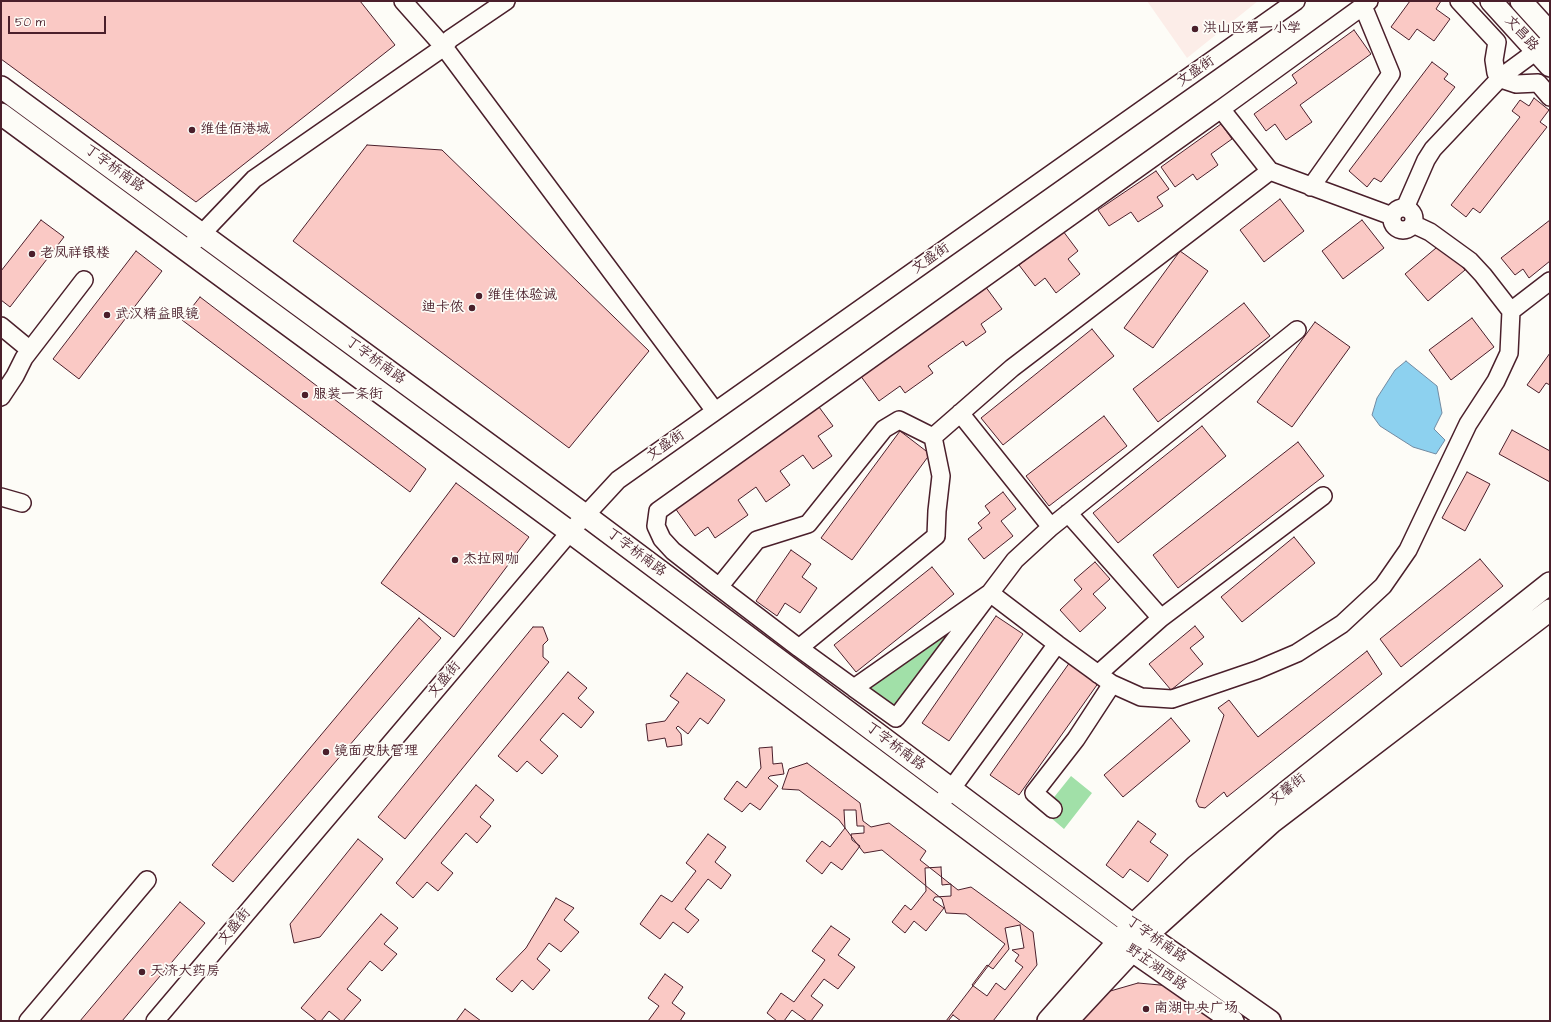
<!DOCTYPE html>
<meta charset="utf-8">
<style>
body{margin:0}
#map{position:relative;width:1551px;height:1022px;overflow:hidden;background:#fdfcf7;font-family:"Architects Daughter",sans-serif}
canvas{display:block}
.frame{position:absolute;inset:0;border:2px solid #4a1f2b;pointer-events:none}
.scale{position:absolute;left:8px;top:16px;width:98px;height:18px;box-sizing:border-box;border:2px solid #4a1f2b;border-top:0;padding-left:5px;font-size:12px;line-height:14px;white-space:nowrap;color:#4a1f2b;-webkit-text-stroke:3px #fdfcf7;paint-order:stroke}
</style>
<div id="map">
<canvas width="1551" height="1022"></canvas>
<div class="frame"></div>
<div class="scale">50 m</div>
</div>
<script>
const ctx = document.querySelector('canvas').getContext('2d');
ctx.lineJoin = 'round';
function paint(path, color) { ctx.fillStyle = color; ctx.fill(path, 'evenodd'); }
const shape = rows => new Path2D(rows.map(r => 'M' + r).join(''));
function stroke(path, color, width, dash) { ctx.strokeStyle = color; ctx.lineWidth = width; ctx.lineCap = dash ? 'butt' : 'round'; ctx.setLineDash(dash || []); ctx.stroke(path); }
function label(font, color, halo, rows, align = 'center') {
  ctx.font = font + ' "Architects Daughter","LXGW WenKai TC",sans-serif'; ctx.lineWidth = 3.5; ctx.setLineDash([]); ctx.textBaseline = 'middle'; ctx.strokeStyle = halo; ctx.fillStyle = color; for (const [text, x, y, turn = 0] of rows) {
    ctx.save(); ctx.translate(x, y); ctx.rotate((+turn || 0) * Math.PI / 180); ctx.textAlign = isNaN(turn) ? turn : align; if (halo) ctx.strokeText(text, 0, 0); ctx.fillText(text, 0, 0); ctx.restore();
  }
}
paint(shape([
 [1147,1,1258,1,1187,58]
]), '#fcede8');
paint(shape([
 [965,616,894,710,866,687],
 [1071,776,1092,793,1064,829,1043,811]
]), '#a1e0a8');
const water = shape([
 [1406,361,1437,386,1442,413,1434,429,1445,440,1436,454,1413,447,1380,426,1372,415,1377,398,1395,370,1406,361]
]);
paint(water, '#8dd1ef');
stroke(water, '#728aa1', 1);
const building = shape([
 [1,1,360,1,395,45,196,202,1,59,1,1],
 [1410,1,1441,1,1436,9,1450,19,1434,41,1417,29,1409,40,1391,27,1410,1],
 [1354,30,1371,54,1300,105,1312,122,1286,140,1275,124,1266,131,1254,114,1297,83,1292,75,1354,30],
 [1432,62,1448,74,1444,79,1455,87,1381,182,1374,178,1367,187,1349,171,1432,62],
 [1534,98,1549,110,1540,122,1547,127,1480,213,1473,208,1466,217,1451,205,1520,117,1512,111,1520,100,1529,106,1534,98],
 [1221,124,1232,139,1211,154,1218,165,1197,180,1193,174,1175,187,1161,167,1221,124],
 [367,145,442,150,649,351,569,448,293,241,367,145],
 [1156,171,1169,189,1157,197,1163,206,1138,222,1131,212,1109,226,1098,210,1156,171],
 [1280,199,1304,231,1264,262,1240,230,1280,199],
 [41,220,64,237,10,307,1,300,1,271,41,220],
 [1362,220,1384,248,1343,279,1322,251,1362,220],
 [1550,220,1550,261,1529,278,1523,269,1515,275,1501,258,1550,220],
 [1063,231,1078,251,1068,259,1080,274,1056,293,1045,278,1035,286,1019,265,1063,231],
 [1442,243,1465,270,1428,301,1405,274,1442,243],
 [136,251,162,271,79,379,53,359,136,251],
 [1180,251,1208,271,1153,348,1124,328,1180,251],
 [985,286,1002,309,981,324,986,332,966,346,963,341,928,366,933,373,905,393,900,386,879,401,860,375,985,286],
 [200,297,426,469,410,492,182,320,200,297],
 [1244,303,1270,336,1158,422,1133,389,1244,303],
 [1472,318,1494,347,1451,380,1429,350,1472,318],
 [1315,322,1350,347,1292,427,1257,402,1315,322],
 [1092,329,1114,356,1003,445,981,418,1092,329],
 [1550,353,1550,385,1546,383,1539,393,1527,385,1550,353],
 [819,407,833,426,818,436,832,456,813,469,803,455,780,471,790,485,766,502,756,487,738,500,748,515,715,538,708,527,695,536,675,508,819,407],
 [1104,416,1127,446,1049,506,1026,476,1104,416],
 [1202,426,1226,456,1118,543,1093,513,1202,426],
 [1512,430,1550,451,1550,482,1499,454,1512,430],
 [900,431,930,454,852,560,821,538,900,431],
 [1298,442,1324,476,1178,588,1153,555,1298,442],
 [1467,472,1490,484,1465,531,1442,518,1467,472],
 [456,483,529,537,454,637,381,583,456,483],
 [1003,492,1016,509,1001,521,1013,536,984,559,968,539,982,528,978,523,990,513,985,506,1003,492],
 [1294,537,1315,563,1242,622,1221,597,1294,537],
 [791,550,811,564,802,577,817,588,800,613,785,603,777,616,756,601,791,550],
 [1480,559,1503,586,1401,667,1380,639,1480,559],
 [1095,562,1110,579,1093,594,1106,608,1080,632,1060,610,1082,589,1074,580,1095,562],
 [932,567,954,594,856,672,834,645,932,567],
 [996,616,1023,634,949,741,922,723,996,616],
 [419,618,441,638,233,882,212,865,419,618],
 [1195,626,1204,637,1190,648,1203,664,1171,690,1149,664,1195,626],
 [533,627,543,627,548,640,543,645,543,657,549,662,405,839,378,817,533,627],
 [1367,651,1382,674,1227,797,1224,792,1205,808,1199,807,1196,801,1224,715,1218,708,1229,700,1258,737,1367,651],
 [1070,662,1099,682,1019,795,990,775,1070,662],
 [568,672,587,688,578,698,594,712,581,728,563,713,540,740,558,756,542,774,527,761,517,772,498,756,568,672],
 [687,673,725,700,708,724,700,718,688,734,678,726,676,728,681,734,682,745,667,747,665,738,648,741,646,724,665,721,679,702,670,696,687,673],
 [1171,718,1190,741,1123,797,1104,775,1171,718],
 [772,747,773,764,782,763,784,774,770,776,768,778,778,786,760,810,750,803,742,812,724,799,737,781,746,788,761,768,759,748,772,747],
 [807,763,860,803,863,821,871,827,889,823,926,851,920,860,958,890,971,887,1033,932,1037,965,993,1021,946,1021,1005,944,966,914,946,913,942,899,882,850,864,853,839,820,799,790,782,789,789,769,807,763],
 [476,785,494,800,480,817,491,826,477,843,466,833,441,863,453,873,438,891,427,882,413,898,396,883,476,785],
 [844,810,856,810,857,826,864,826,864,833,851,834,852,840,860,846,842,870,831,862,822,874,806,861,822,841,830,847,845,828,844,810],
 [1138,821,1156,834,1150,842,1168,855,1148,882,1130,869,1123,878,1106,865,1138,821],
 [708,834,726,847,715,862,731,875,721,889,708,879,685,909,699,920,688,933,673,922,660,939,640,924,661,895,672,902,696,871,686,863,708,834],
 [358,839,383,859,320,937,294,943,290,924,358,839],
 [941,867,942,885,951,884,951,896,935,897,933,900,944,908,926,931,914,921,905,933,892,922,905,905,911,910,926,891,925,868,941,867],
 [556,898,574,908,564,920,579,932,561,952,549,943,537,959,550,970,533,990,522,980,512,992,496,979,526,948,556,898],
 [180,902,205,923,122,1021,80,1021,180,902],
 [381,914,398,928,384,944,397,954,382,971,370,961,347,989,361,1000,343,1021,341,1021,329,1011,321,1021,317,1021,301,1008,381,914],
 [1020,925,1024,948,1012,950,1019,955,1015,961,1023,967,1005,990,996,983,987,996,972,985,987,965,993,969,1009,949,1005,928,1020,925],
 [831,926,850,939,838,955,855,967,838,989,824,979,811,996,823,1005,811,1021,807,1021,792,1010,784,1021,777,1021,767,1013,781,993,794,1002,825,960,812,951,831,926],
 [665,974,683,987,672,1003,685,1013,680,1021,648,1021,659,1006,648,998,665,974],
 [1138,983,1171,986,1219,1021,1080,1021,1100,994,1138,983],
 [465,1009,481,1021,456,1021,465,1009],
 [953,1015,961,1021,948,1021,953,1015]
]);
paint(building, '#fac9c5');
stroke(building, '#4a1f2b', 1);
const minor = shape([
 [403,1,444,47,715,411],
 [1459,1,1497,42,1494,60,1496,73,1504,80,1516,84,1538,83,1550,97],
 [1221,109,1363,6],
 [1270,171,1392,216],
 [1311,187,1391,74,1363,6,1369,1],
 '1392 219a11 11 0 1 1 22 0a11 11 0 1 1-22 0Z',
 [1405,208,1426,160,1433,149,1501,77,1550,41],
 [1413,224,1430,232,1470,261,1483,275,1511,311],
 [194,242,254,179,444,47,450,39,506,1],
 [1,326,30,350],
 [1,397,15,376,24,358,84,280],
 [960,413,1051,527],
 [1,497,22,503],
 [1068,513,1161,618,1098,674],
 [719,587,673,551,662,539,656,526,658,511,1221,109,1270,171,1012,368,933,437,899,420,884,429,808,524,757,540,719,587,799,648],
 [1161,618,1323,496],
 [1112,684,1141,697,1172,699,1257,670,1297,653,1342,624,1383,586,1408,550,1468,424,1496,381,1509,353,1511,311,1550,281],
 [854,688,799,648,936,536,937,511,941,476,933,437],
 [939,806,1057,644,990,593,896,718,854,688,990,593,1015,560,1051,527,1297,330],
 [1053,809,1034,793,1076,739,1112,684,1057,644],
 [28,1021,147,880],
 [155,1021,570,532,618,480,1296,1]
]);
const major = shape([
 [1491,1,1550,66],
 [1521,1,1550,33],
 [1,87,585,515,1133,925,1270,1021],
 [1,114,570,532,1118,941,1233,1021],
 [1048,1021,1133,925,1196,866,1289,790,1550,583],
 [1067,1021,1147,935,1271,823,1550,610]
]);
stroke(minor, '#4a1f2b', 20);
stroke(major, '#4a1f2b', 24);
stroke(minor, '#fdfcf7', 17);
stroke(major, '#fdfcf7', 21);
for (const [x, y, r, color] of [
 [1195,29,4,"#4a1f2b"],
 [192,130,4,"#4a1f2b"],
 [32,254,4,"#4a1f2b"],
 [479,296,4,"#4a1f2b"],
 [472,308,4,"#4a1f2b"],
 [107,315,4,"#4a1f2b"],
 [305,395,4,"#4a1f2b"],
 [455,560,4,"#4a1f2b"],
 [326,752,4,"#4a1f2b"],
 [142,972,4,"#4a1f2b"],
 [1146,1009,4,"#4a1f2b"]
]) { const dot = new Path2D(); dot.arc(x, y, r, 0, 2 * Math.PI); ctx.fillStyle = color; ctx.fill(dot); stroke(dot, '#fdfcf7', 1.5); }
label('14px', '#4a1f2b', '#fdfcf7', [
 ["洪山区第一小学",1203,29],
 ["维佳佰港城",200,130],
 ["老凤祥银楼",40,254],
 ["维佳体验诚",487,296],
 ["迪卡侬",464,308,"right"],
 ["武汉精益眼镜",115,315],
 ["服装一条街",313,395],
 ["杰拉网咖",463,560],
 ["镜面皮肤管理",334,752],
 ["天济大药房",150,972],
 ["南湖中央广场",1154,1009]
], 'left');
label('14px', '#4a1f2b', '#fdfcf7', [
 ["文昌路",1521,34,48],
 ["文盛街",1196,72,-35],
 ["丁字桥南路",114,169,36],
 ["文盛街",931,259,-35],
 ["丁字桥南路",375,361,36],
 ["文盛街",666,446,-35],
 ["丁字桥南路",636,553,37],
 ["文盛街",445,680,-50],
 ["丁字桥南路",895,747,37],
 ["文馨街",1288,790,-39],
 ["文盛街",235,927,-50],
 ["丁字桥南路",1156,940,35],
 ["野芷湖西路",1156,968,35]
]);
</script>
